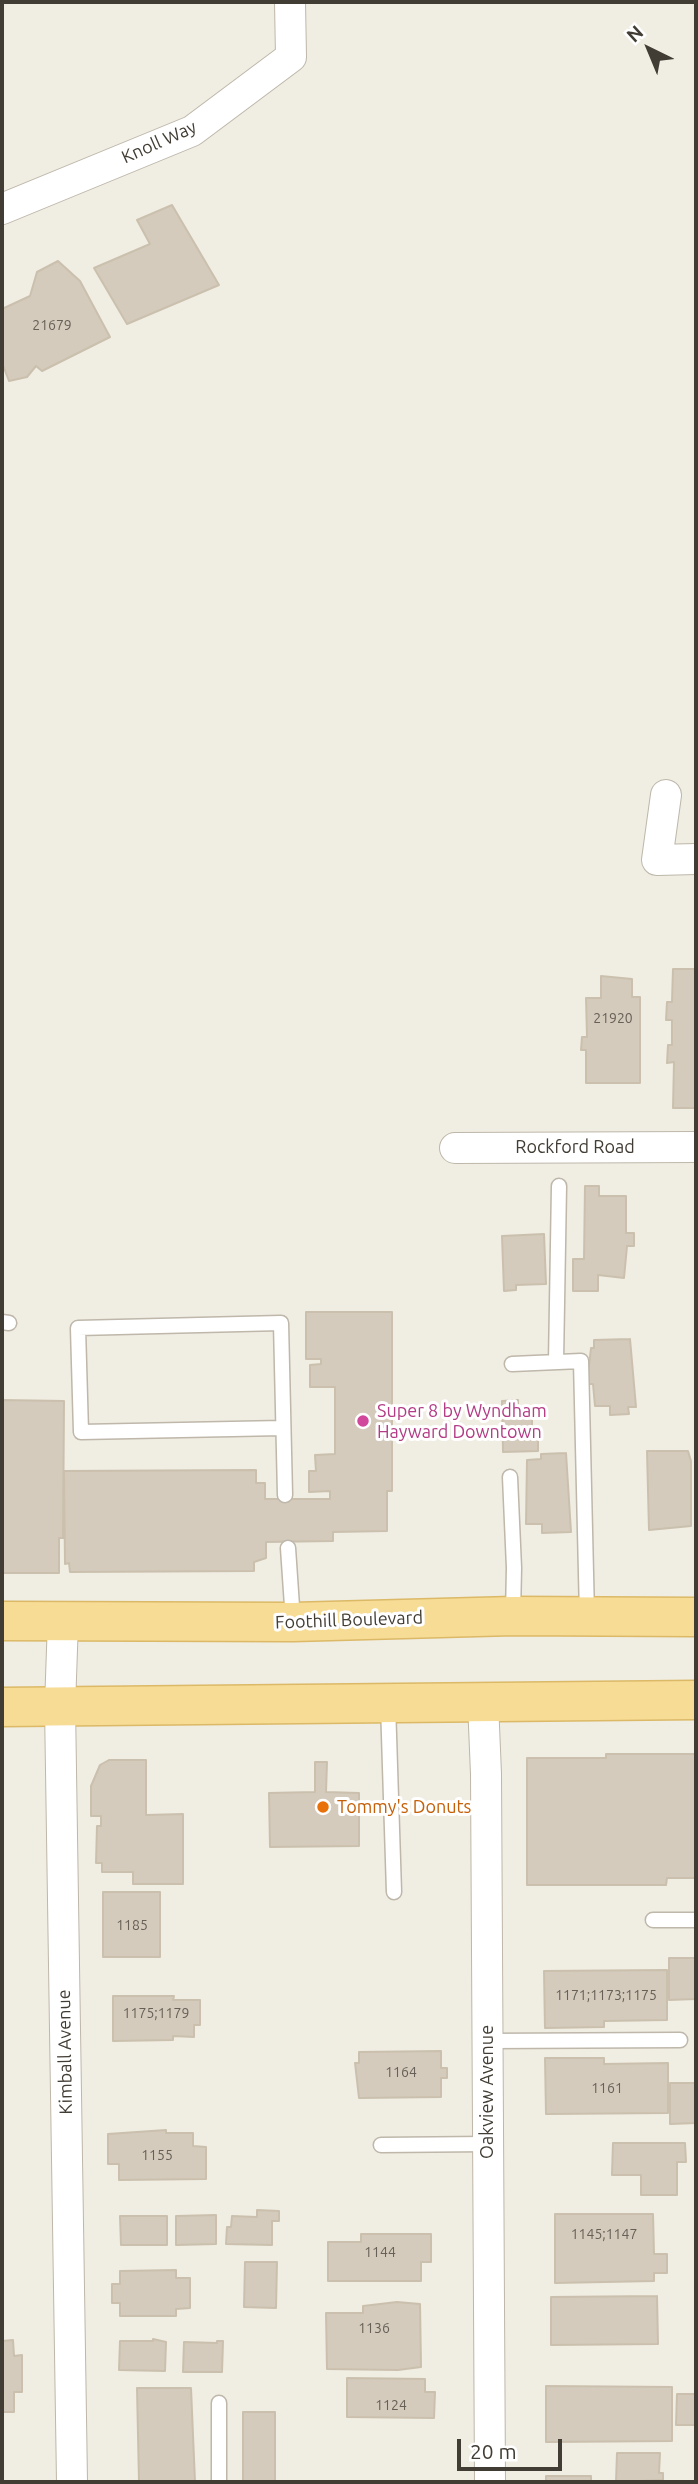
<!DOCTYPE html>
<style>
body{margin:0}
#map{position:relative;width:698px;height:2484px;overflow:hidden;background:#f0ede3;font-family:Ubuntu,sans-serif}
canvas{display:block}
.frame{position:absolute;inset:0;border:4px solid #423d34;pointer-events:none}
.north{position:absolute;left:614px;top:14px;width:70px;height:70px;-webkit-text-stroke:5px #fff;paint-order:stroke;rotate:317deg;font-size:19px;font-weight:700;line-height:28px;text-align:center;color:#423d34}
.north::after{content:'';display:block;margin:auto;width:24px;height:32px;background:#423d34;clip-path:polygon(50% 0,100% 100%,50% 72%,0 100%)}
.scale{position:absolute;left:457px;top:2439px;width:105px;height:32px;box-sizing:border-box;border:4px solid #423d34;border-top:0;padding-left:9px;font-size:21px;line-height:24px;white-space:nowrap;color:#423d34;-webkit-text-stroke:5px #fff;paint-order:stroke}
</style>
<div id="map">
<canvas width="698" height="2484"></canvas>
<div class="frame"></div>
<div class="north">N</div>
<div class="scale">20 m</div>
</div>
<script>
const ctx = document.querySelector('canvas').getContext('2d');
ctx.lineJoin = 'round';
function paint(path, color) { ctx.fillStyle = color; ctx.fill(path, 'evenodd'); }
const shape = rows => new Path2D(rows.map(r => 'M' + r).join(''));
function stroke(path, color, width, dash) { ctx.strokeStyle = color; ctx.lineWidth = width; ctx.lineCap = dash ? 'butt' : 'round'; ctx.setLineDash(dash || []); ctx.stroke(path); }
function label(font, color, halo, rows, align = 'center') {
  ctx.font = font + ' Ubuntu,sans-serif'; ctx.lineWidth = 6; ctx.setLineDash([]); ctx.textBaseline = 'middle'; ctx.strokeStyle = halo; ctx.fillStyle = color; for (const [text, x, y, turn = 0] of rows) {
    ctx.save(); ctx.translate(x, y); ctx.rotate((+turn || 0) * Math.PI / 180); ctx.textAlign = isNaN(turn) ? turn : align; if (halo) ctx.strokeText(text, 0, 0); ctx.fillText(text, 0, 0); ctx.restore();
  }
}
const building = shape([
 [172,205,219,285,127,324,94,268,150,244,137,220,172,205],
 [58,261,80,281,110,337,42,371,36,366,27,377,9,381,2,363,2,309,30,296,37,272,58,261],
 [673,969,696,969,696,1108,673,1108,674,1062,667,1063,668,1045,672,1045,672,1020,666,1020,667,1002,672,1002,673,969],
 [601,976,632,979,632,997,640,997,640,1083,586,1083,586,1050,581,1050,582,1037,587,1037,586,998,601,998,601,976],
 [585,1186,599,1186,599,1196,626,1196,626,1233,634,1233,634,1246,627,1246,624,1278,598,1275,598,1291,573,1291,573,1259,584,1259,585,1186],
 [544,1234,546,1284,516,1285,516,1290,504,1291,502,1236,544,1234],
 [306,1312,392,1312,392,1491,387,1491,387,1531,333,1532,333,1541,266,1542,266,1558,254,1562,254,1571,70,1572,69,1563,65,1564,64,1471,256,1470,256,1483,265,1483,265,1499,330,1499,330,1491,309,1492,309,1471,316,1471,315,1455,335,1454,335,1387,310,1387,310,1365,321,1364,321,1359,306,1359,306,1312],
 [630,1339,636,1407,628,1407,629,1414,610,1415,610,1406,595,1406,593,1384,587,1384,591,1348,594,1348,594,1340,630,1339],
 [2,1400,64,1401,63,1538,59,1538,59,1573,2,1573,2,1400],
 [518,1400,518,1415,532,1415,532,1436,538,1436,538,1451,503,1452,502,1401,518,1400],
 [647,1451,688,1451,691,1461,691,1526,649,1530,647,1451],
 [566,1453,571,1532,542,1533,542,1524,526,1524,527,1460,541,1459,541,1454,566,1453],
 [606,1754,696,1754,696,1878,667,1878,666,1885,527,1885,527,1758,606,1758,606,1754],
 [109,1760,146,1760,146,1815,183,1814,183,1884,133,1884,133,1872,102,1872,102,1863,96,1863,97,1826,101,1826,101,1816,91,1816,91,1786,100,1765,109,1760],
 [315,1762,327,1762,326,1792,359,1793,359,1846,270,1847,269,1793,315,1792,315,1762],
 [103,1892,160,1892,160,1957,103,1957,103,1892],
 [669,1958,696,1958,696,1999,669,2000,669,1958],
 [667,1970,667,2020,604,2021,604,2027,545,2028,544,1971,667,1970],
 [113,1996,174,1996,173,2000,200,2000,200,2025,194,2025,194,2037,173,2036,173,2040,113,2041,113,1996],
 [441,2051,441,2068,447,2068,447,2078,441,2078,441,2097,359,2098,355,2063,359,2063,359,2052,441,2051],
 [545,2058,604,2058,604,2064,668,2063,668,2113,546,2114,545,2058],
 [670,2083,696,2083,696,2123,670,2124,670,2083],
 [166,2130,166,2133,193,2133,193,2146,206,2147,206,2179,119,2180,119,2164,108,2164,108,2134,166,2130],
 [613,2143,685,2143,686,2162,677,2162,677,2195,641,2195,641,2175,612,2175,613,2143],
 [257,2210,279,2211,279,2221,272,2221,272,2245,226,2244,227,2227,231,2227,232,2216,257,2217,257,2210],
 [555,2214,653,2214,654,2254,667,2254,667,2273,654,2273,654,2281,555,2283,555,2214],
 [216,2215,216,2244,176,2245,176,2216,216,2215],
 [120,2216,167,2216,167,2245,121,2245,120,2216],
 [361,2234,431,2234,431,2262,421,2262,421,2281,328,2281,328,2242,361,2242,361,2234],
 [245,2262,277,2262,276,2308,244,2307,245,2262],
 [176,2270,176,2278,190,2278,190,2308,176,2309,176,2316,120,2316,120,2303,112,2303,112,2284,120,2284,120,2271,176,2270],
 [657,2296,658,2344,551,2345,551,2297,657,2296],
 [397,2302,420,2304,421,2367,398,2370,327,2369,326,2313,363,2313,363,2306,397,2302],
 [153,2339,166,2342,165,2371,119,2370,120,2341,153,2341,153,2339],
 [13,2340,14,2356,22,2355,22,2392,14,2392,14,2412,2,2412,2,2341,13,2340],
 [217,2341,223,2341,222,2372,183,2372,184,2342,217,2343,217,2341],
 [347,2378,425,2379,425,2392,435,2392,434,2418,347,2417,347,2378],
 [546,2386,672,2387,672,2441,546,2442,546,2386],
 [137,2388,191,2388,195,2482,139,2482,137,2388],
 [677,2394,695,2394,695,2425,676,2425,677,2394],
 [243,2412,275,2412,275,2482,243,2482,243,2412],
 [617,2453,660,2453,659,2473,663,2473,663,2480,616,2482,617,2453],
 [546,2476,591,2476,591,2482,546,2482,546,2476]
]);
paint(building, '#d4cbbd');
stroke(building, '#cbc0ad', 2);
const lane = shape([
 [2,1322,9,1323],
 [556,1362,559,1186],
 [512,1364,581,1361,587,1616],
 [282,1428,81,1432,78,1328,281,1323,285,1495],
 [510,1477,514,1568,513,1614],
 [288,1548,293,1621],
 [388,1704,394,1892],
 [653,1920,696,1920],
 [487,2041,680,2040],
 [381,2145,487,2144],
 [219,2403,219,2482]
]);
const street = shape([
 [2,209,192,131,291,57,290,2],
 [666,795,657,860,696,859],
 [455,1148,696,1147],
 [63,1621,60,1706,72,2482],
 [483,1702,486,1774,490,2482]
]);
const primary = shape([
 [2,1621,293,1622,513,1616,696,1617],
 [2,1707,696,1700]
]);
stroke(lane, '#beb7aa', 17);
stroke(street, '#beb7aa', 32);
stroke(primary, '#dbb967', 41);
stroke(lane, '#fff', 14);
stroke(street, '#fff', 30);
stroke(primary, '#f7dc96', 38);
for (const [x, y, r, color] of [
 [363,1421,7,"#d1479c"],
 [323,1807,7,"#e8710a"]
]) { const dot = new Path2D(); dot.arc(x, y, r, 0, 2 * Math.PI); ctx.fillStyle = color; ctx.fill(dot); stroke(dot, '#fff', 2.5); }
label('14px', '#666056', null, [
 ["21679",52,325],
 ["21920",613,1018],
 ["1185",132,1925],
 ["1171;1173;1175",606,1995],
 ["1175;1179",156,2013],
 ["1164",401,2072],
 ["1161",607,2088],
 ["1155",157,2155],
 ["1145;1147",604,2234],
 ["1144",380,2252],
 ["1136",374,2328],
 ["1124",391,2405]
]);
label('18px', '#423d34', '#fff', [
 ["Knoll Way",159,142,-24],
 ["Rockford Road",575,1147],
 ["Foothill Boulevard",349,1620,-2],
 ["Kimball Avenue",65,2052,-91],
 ["Oakview Avenue",487,2092,-90]
]);
label('18px', '#b23c85', '#fff', [
 ["Super 8 by Wyndham",377,1411],
 ["Hayward Downtown",377,1432]
], 'left');
label('18px', '#c56008', '#fff', [
 ["Tommy's Donuts",337,1807]
], 'left');
</script>
